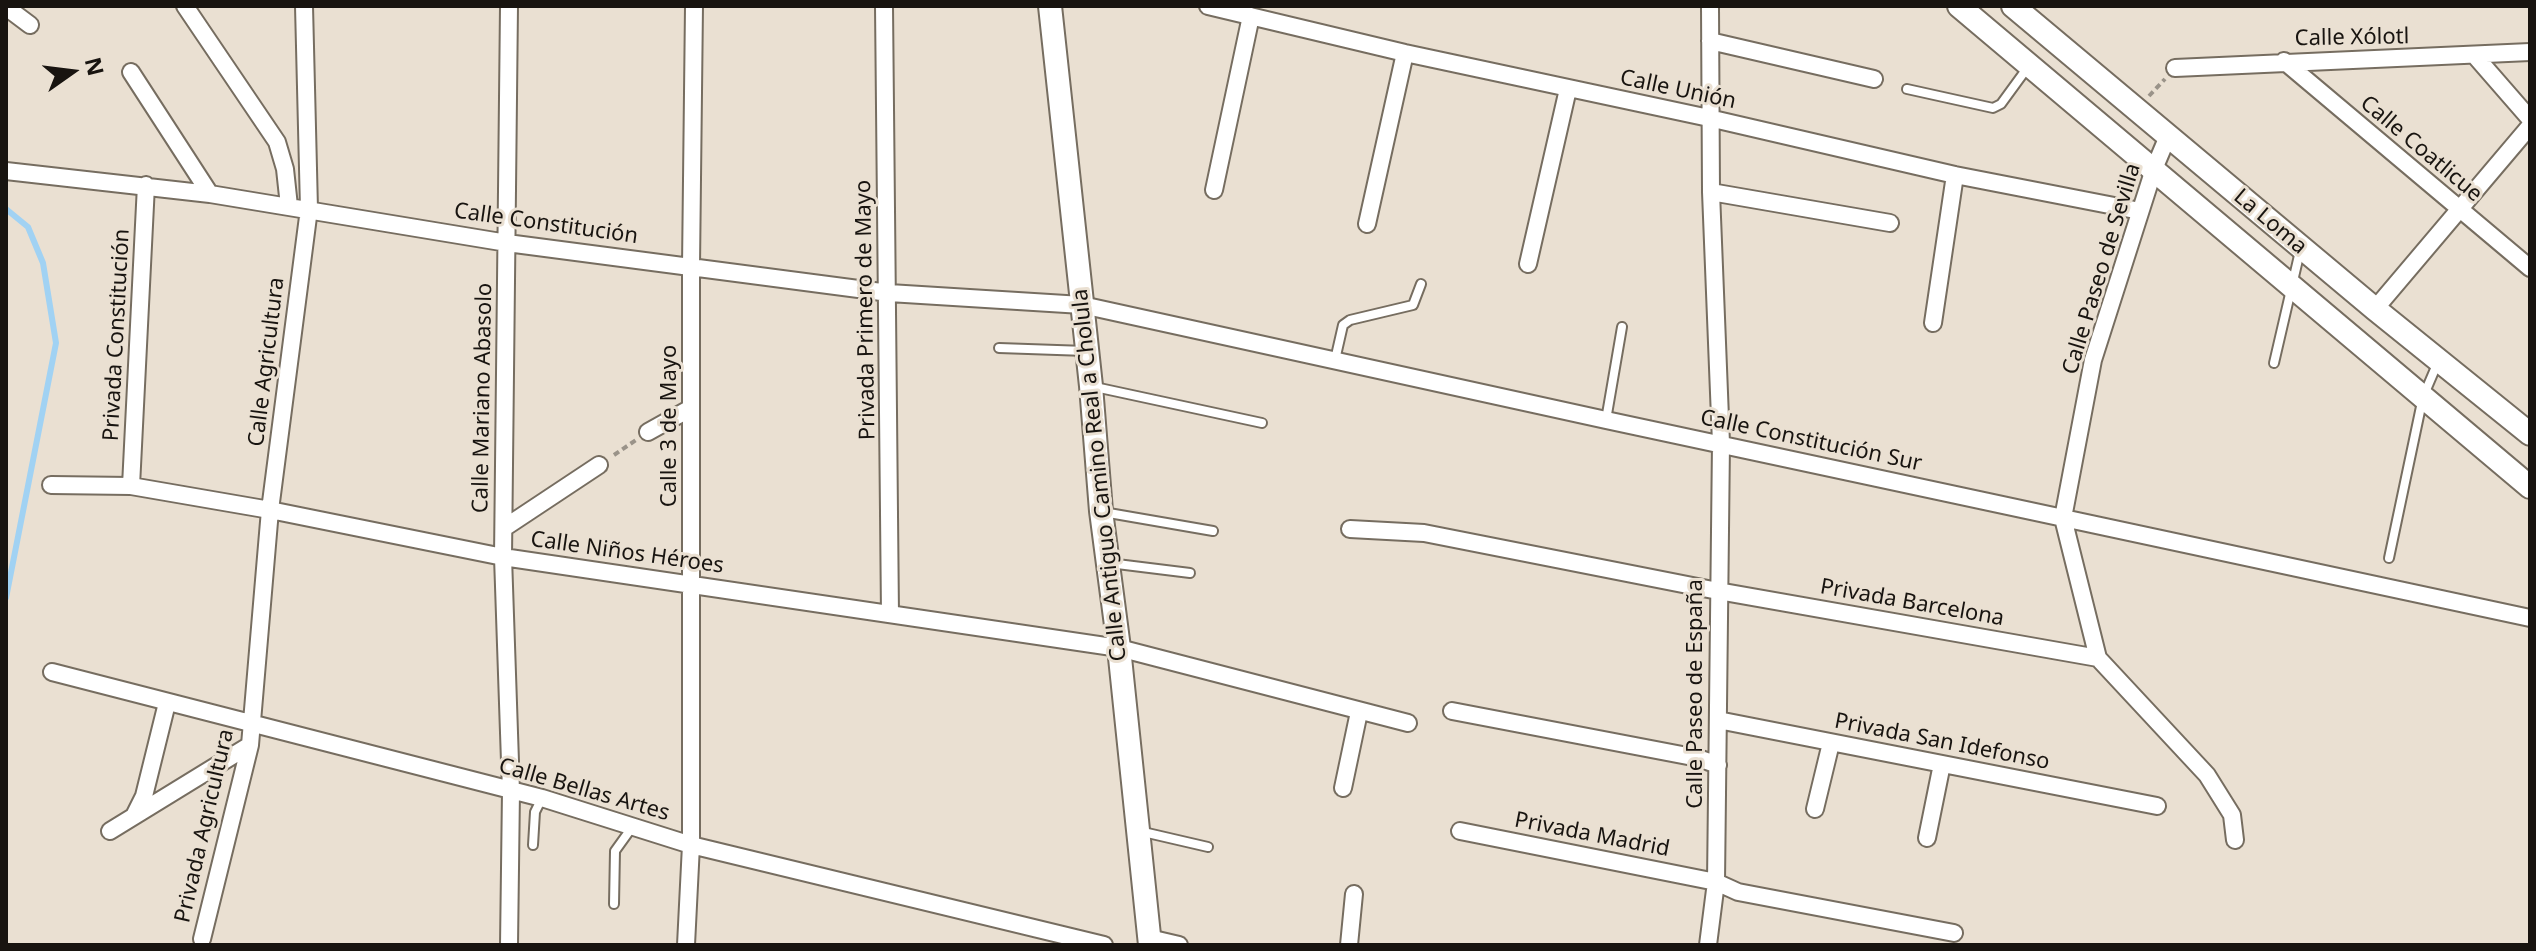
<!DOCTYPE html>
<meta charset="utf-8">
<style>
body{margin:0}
#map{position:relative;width:2536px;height:951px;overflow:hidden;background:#eae0d2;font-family:"Noto Sans",sans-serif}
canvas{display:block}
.frame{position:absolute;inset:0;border:8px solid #181410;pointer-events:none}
.north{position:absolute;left:32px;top:32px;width:80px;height:80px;-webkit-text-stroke:6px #eae0d2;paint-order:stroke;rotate:76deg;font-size:22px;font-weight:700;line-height:32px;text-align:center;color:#181410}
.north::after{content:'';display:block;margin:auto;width:28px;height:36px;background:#181410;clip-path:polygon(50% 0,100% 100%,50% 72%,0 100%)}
</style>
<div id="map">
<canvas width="2536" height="951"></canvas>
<div class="frame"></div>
<div class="north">N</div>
</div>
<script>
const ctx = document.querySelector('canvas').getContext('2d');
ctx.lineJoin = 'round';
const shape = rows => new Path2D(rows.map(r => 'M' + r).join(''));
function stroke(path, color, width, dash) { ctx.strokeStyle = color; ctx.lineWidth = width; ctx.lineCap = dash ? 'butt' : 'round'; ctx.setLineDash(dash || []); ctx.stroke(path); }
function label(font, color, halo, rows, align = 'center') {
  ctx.font = font + ' "Noto Sans",sans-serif'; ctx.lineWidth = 6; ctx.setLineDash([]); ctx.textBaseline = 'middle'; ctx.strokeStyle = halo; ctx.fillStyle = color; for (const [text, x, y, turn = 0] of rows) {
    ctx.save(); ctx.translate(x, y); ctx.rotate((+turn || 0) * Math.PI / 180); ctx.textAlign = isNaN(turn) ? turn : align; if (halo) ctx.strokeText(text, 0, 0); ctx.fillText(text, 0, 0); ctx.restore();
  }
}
stroke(shape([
 [6,209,28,227,43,263,56,343,6,598]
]), '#a1d2f3', 6);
const lane = shape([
 [1907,89,1993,108,2001,104,2028,67],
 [999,348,1086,351],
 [1335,360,1343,325,1350,320,1413,305,1421,284],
 [2274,363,2300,251],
 [1095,387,1262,423],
 [1606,420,1622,327],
 [1103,512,1213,531],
 [2389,558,2423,397,2438,362],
 [1109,563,1190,573],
 [1139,831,1208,847],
 [533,845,535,812,542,798],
 [614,904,615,851,633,826]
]);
const street = shape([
 [185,6,277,142,285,169,289,206],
 [509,6,503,557,511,791,509,945],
 [884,6,890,614],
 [1208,6,1405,53,1709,118,1955,175,2140,211],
 [6,7,30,25],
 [1710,41,1874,79],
 [2476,57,2530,119],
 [2284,61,2530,268],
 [2175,68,2530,52],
 [131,72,210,194],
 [2168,136,2154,169,2093,360,2063,518,2098,658,2207,775,2232,815,2235,840],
 [6,171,210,194,507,243,889,293,1082,305,1606,420,2530,618],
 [1214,190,1251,16],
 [1711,192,1890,223],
 [1367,224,1405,53],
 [1528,264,1568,89],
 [2375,309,2530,126],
 [1933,323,1955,175],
 [648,432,691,408],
 [51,485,131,486,270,510,503,557,1119,648,1408,723],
 [131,486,146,185],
 [504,528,599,465],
 [1350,529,1424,533,1718,591,2098,658],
 [52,672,542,798,691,845,1104,945],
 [1452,711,1698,758,1718,765],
 [1718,720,2157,806],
 [1343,788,1359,712],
 [1815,809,1831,743],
 [134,816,144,796,167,703],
 [110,831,250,745],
 [1460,831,1716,882,1738,892,1954,933],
 [1927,838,1942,764],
 [1149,938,1179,945],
 [202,939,250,745,270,510,309,209,304,6],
 [686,945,691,845,691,266,694,6],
 [1349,945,1354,894],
 [1708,945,1716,882,1721,443,1711,192,1710,6]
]);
const secondary = shape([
 [1050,6,1091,386,1101,511,1119,648,1150,945],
 [1959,6,2530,487],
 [2013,6,2375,309,2530,434]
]);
stroke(lane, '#766d60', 12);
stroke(street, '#766d60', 20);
stroke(secondary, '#766d60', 26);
stroke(shape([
 [2149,96,2165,79],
 [614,455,636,440]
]), '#9a9389', 4, [6, 4]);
stroke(lane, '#fff', 8);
stroke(street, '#fff', 16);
stroke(secondary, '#fff', 22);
label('22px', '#181410', '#eae0d2', [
 ["Calle Xólotl",2352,38,-1],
 ["Calle Unión",1678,90,12],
 ["Calle Coatlicue",2421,149,40],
 ["La Loma",2270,222,40],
 ["Calle Constitución",546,224,8],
 ["Calle Paseo de Sevilla",2102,269,-73],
 ["Privada Primero de Mayo",866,310,-91],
 ["Privada Constitución",117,335,-87],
 ["Calle Agricultura",267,362,-83],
 ["Calle Mariano Abasolo",483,398,-89],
 ["Calle 3 de Mayo",670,426,-90],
 ["Calle Constitución Sur",1811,441,12],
 ["Calle Antiguo Camino Real a Cholula",1100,475,-96],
 ["Calle Niños Héroes",627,553,8],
 ["Privada Barcelona",1912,603,10],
 ["Calle Paseo de España",1696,694,-90],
 ["Privada San Idefonso",1942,742,11],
 ["Calle Bellas Artes",584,790,16],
 ["Privada Agricultura",205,826,-77],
 ["Privada Madrid",1592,835,11]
]);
</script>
